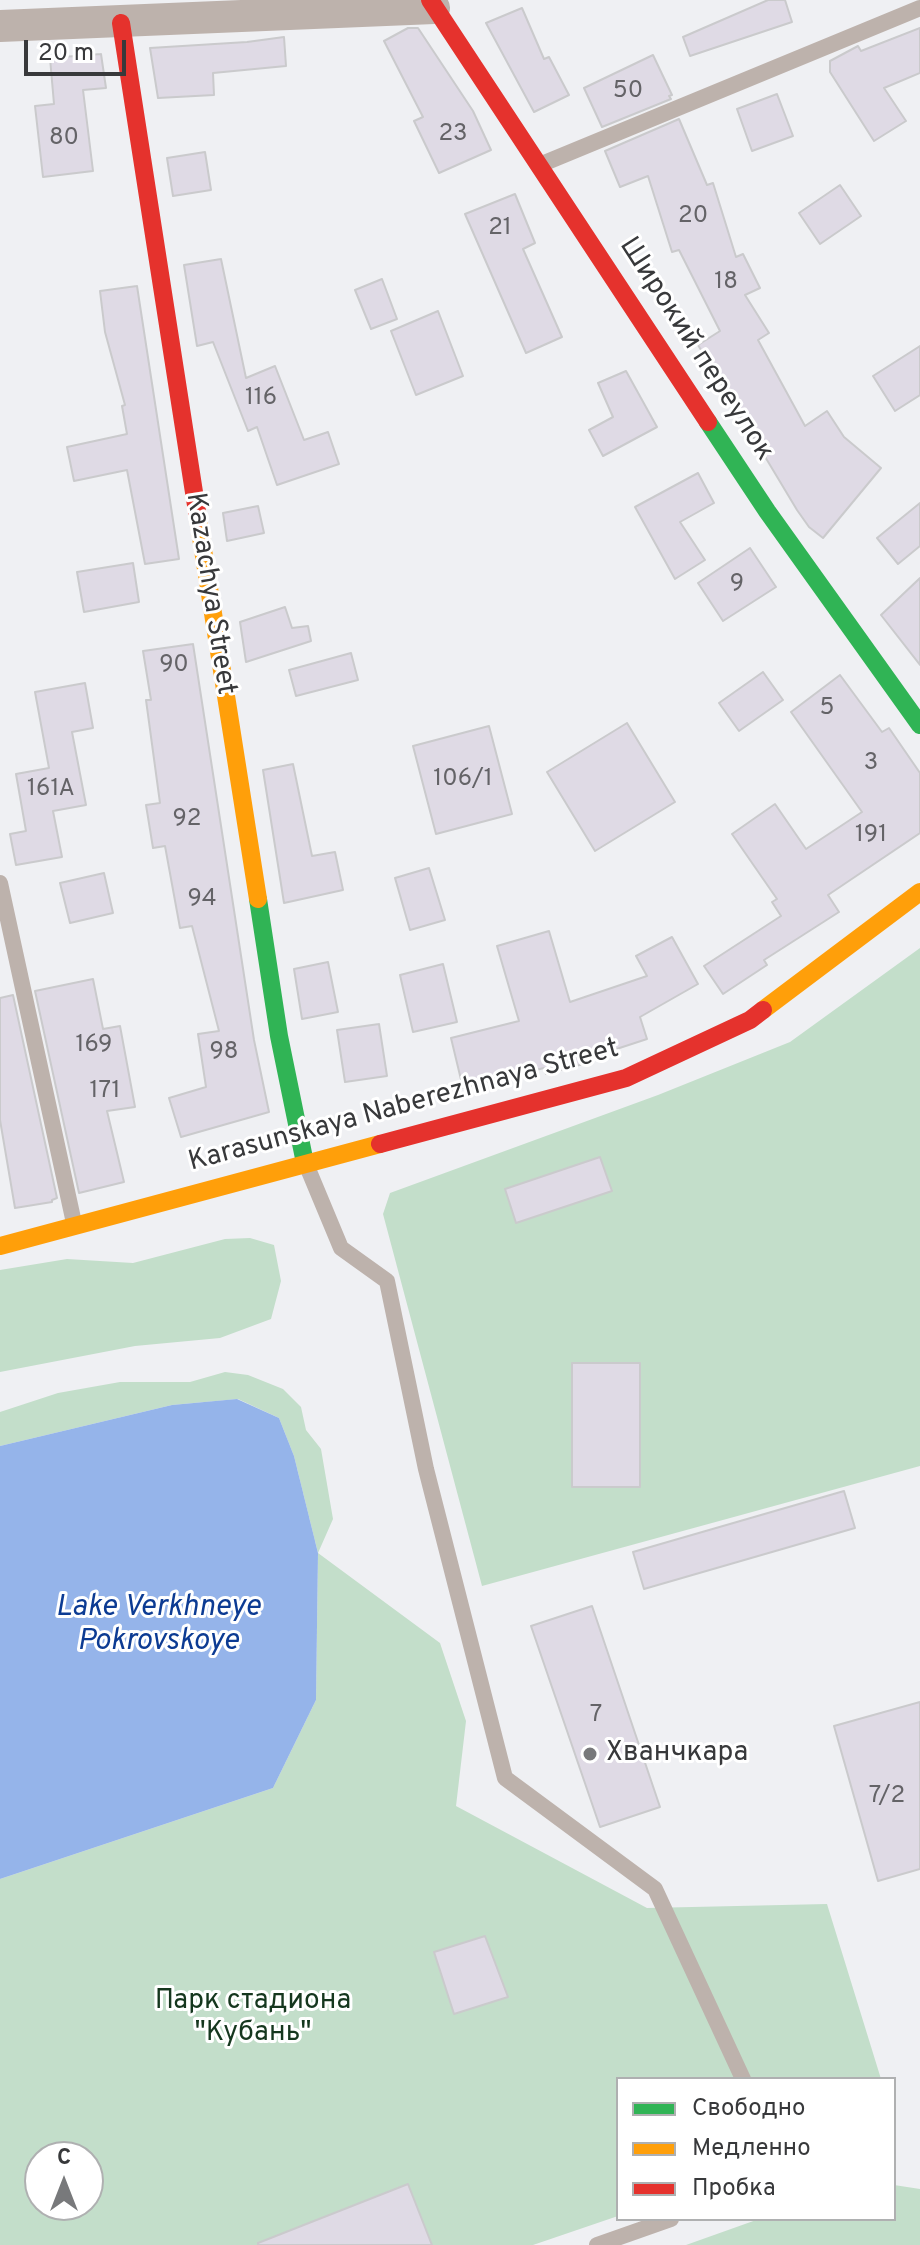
<!DOCTYPE html>
<meta charset="utf-8">
<style>
body{margin:0}
#map{position:relative;width:920px;height:2245px;overflow:hidden;background:#eff0f3;font-family:Overpass,sans-serif}
canvas{display:block}
.legend{position:absolute;left:616px;top:2077px;width:280px;height:144px;box-sizing:border-box;background:#fff;border:2px solid #afb0b1;margin:0;padding:10px 14px;list-style:none;font-size:24px;color:#38393b}
.legend li{display:flex;align-items:center;gap:16px;height:40px}
.legend b{width:40px;border:2px solid #afb0b1}
.north{position:absolute;left:24px;top:2141px;width:80px;height:80px;box-sizing:border-box;background:#fff;border:2px solid #afb0b1;border-radius:50%;rotate:0deg;font-size:22px;font-weight:700;line-height:32px;text-align:center;color:#38393b}
.north::after{content:'';display:block;margin:auto;width:28px;height:36px;background:#78797b;clip-path:polygon(50% 0,100% 100%,50% 72%,0 100%)}
.scale{position:absolute;left:24px;top:40px;width:102px;height:36px;box-sizing:border-box;border:4px solid #38393b;border-top:0;padding-left:10px;font-size:24px;line-height:28px;white-space:nowrap;color:#38393b;-webkit-text-stroke:6px #fff;paint-order:stroke}
</style>
<div id="map">
<canvas width="920" height="2245"></canvas>
<ul class="legend">
<li><b style="height:10px;background:#30b455"></b>Свободно</li>
<li><b style="height:10px;background:#ff9f0a"></b>Медленно</li>
<li><b style="height:10px;background:#e5322d"></b>Пробка</li>
</ul>
<div class="north">С</div>
<div class="scale">20 m</div>
</div>
<script>
const ctx = document.querySelector('canvas').getContext('2d');
ctx.lineJoin = 'round';
function paint(path, color) { ctx.fillStyle = color; ctx.fill(path, 'evenodd'); }
const shape = rows => new Path2D(rows.map(r => 'M' + r).join(''));
function stroke(path, color, width, dash) { ctx.strokeStyle = color; ctx.lineWidth = width; ctx.lineCap = dash ? 'butt' : 'round'; ctx.setLineDash(dash || []); ctx.stroke(path); }
function label(font, color, halo, rows, align = 'center') {
  ctx.font = font + ' Overpass,sans-serif'; ctx.lineWidth = 6; ctx.setLineDash([]); ctx.textBaseline = 'middle'; ctx.strokeStyle = halo; ctx.fillStyle = color; for (const [text, x, y, turn = 0] of rows) {
    ctx.save(); ctx.translate(x, y); ctx.rotate((+turn || 0) * Math.PI / 180); ctx.textAlign = isNaN(turn) ? turn : align; if (halo) ctx.strokeText(text, 0, 0); ctx.fillText(text, 0, 0); ctx.restore();
  }
}
paint(shape([
 [920,948,920,1466,482,1586,383,1214,390,1193,658,1095,790,1042],
 [250,1238,274,1245,281,1281,271,1319,220,1338,135,1346,0,1372,0,1270,67,1259,133,1263,225,1239],
 [225,1372,248,1375,283,1389,301,1407,306,1430,321,1449,333,1519,318,1553,440,1643,466,1721,456,1806,647,1908,827,1904,881,2079,618,2079,618,2216,533,2245,432,2245,407,2184,258,2245,0,2245,0,1879,273,1788,316,1700,318,1553,294,1456,279,1418,238,1399,172,1405,0,1446,0,1412,58,1393,120,1382,190,1382],
 [40,2157,88,2157,88,2205,40,2205],
 [894,2185,920,2189,920,2245,686,2245,759,2219,894,2219]
]), '#c3deca');
paint(shape([
 [237,1399,279,1418,294,1456,318,1553,316,1700,273,1788,0,1879,0,1446,172,1405]
]), '#95b4ea');
const building = shape([
 [768,0,785,0,792,22,690,56,683,37,768,0],
 [522,8,544,59,549,57,569,95,534,112,486,23,522,8],
 [408,28,418,28,473,111,491,150,439,173,414,121,423,117,384,41,408,28],
 [920,28,920,73,884,88,906,121,874,141,830,72,830,61,858,46,861,51,920,28],
 [284,37,286,66,213,73,214,95,158,98,150,48,247,42,284,37],
 [101,54,106,88,83,90,93,171,43,177,35,106,54,104,50,58,101,54],
 [653,55,672,95,669,96,671,99,602,127,584,88,653,55],
 [777,94,793,136,752,151,737,109,777,94],
 [679,119,707,185,713,183,736,257,743,254,760,288,745,295,769,333,758,340,805,426,827,411,844,437,881,468,823,538,809,527,797,510,698,345,720,331,679,250,672,252,648,176,620,187,605,151,679,119],
 [205,152,211,190,173,196,167,158,205,152],
 [840,185,861,216,820,244,799,213,840,185],
 [515,194,535,243,523,249,562,337,526,353,465,214,515,194],
 [221,259,246,378,275,366,304,440,328,432,339,464,277,485,257,427,248,431,213,342,197,346,184,265,221,259],
 [382,279,397,319,371,329,355,290,382,279],
 [137,286,179,559,145,564,127,470,74,481,67,447,127,434,122,406,125,405,105,332,100,291,137,286],
 [438,311,463,376,416,395,391,331,438,311],
 [920,346,920,395,895,411,873,376,920,346],
 [626,371,657,427,603,456,589,430,613,417,598,383,626,371],
 [698,473,714,503,680,522,705,560,675,579,635,507,698,473],
 [920,503,920,546,898,564,877,538,920,503],
 [258,506,264,533,227,541,223,513,258,506],
 [750,548,776,587,723,621,698,583,750,548],
 [133,563,139,602,84,612,77,572,133,563],
 [920,578,920,665,881,615,920,578],
 [285,607,292,628,308,626,311,641,246,662,240,622,285,607],
 [193,644,254,1040,269,1112,181,1137,169,1098,206,1087,198,1034,219,1031,192,926,180,928,165,846,153,848,146,805,160,803,146,700,151,700,143,651,193,644],
 [351,653,358,680,296,696,289,670,351,653],
 [763,672,783,700,739,731,719,703,763,672],
 [840,675,882,732,889,728,920,773,920,833,828,895,839,912,764,960,767,965,723,994,704,966,781,916,772,902,777,899,732,834,775,804,806,849,862,812,791,712,840,675],
 [85,683,93,728,72,732,86,805,53,811,62,857,16,865,10,834,26,831,16,774,49,768,35,692,85,683],
 [627,723,675,802,595,851,547,772,627,723],
 [489,726,512,814,436,834,413,746,489,726],
 [293,764,312,856,335,852,343,890,284,903,263,770,293,764],
 [429,868,445,920,410,930,395,878,429,868],
 [104,873,113,913,70,923,60,883,104,873],
 [549,931,570,1002,647,976,636,956,672,937,698,984,640,1017,647,1039,586,1059,587,1063,546,1074,544,1068,463,1088,451,1038,519,1021,497,946,549,931],
 [328,962,338,1012,302,1019,294,969,328,962],
 [443,964,457,1022,413,1032,400,975,443,964],
 [93,979,103,1029,120,1026,135,1107,107,1111,124,1182,79,1193,35,991,93,979],
 [13,995,57,1198,52,1200,52,1202,15,1208,0,1120,0,998,13,995],
 [379,1024,387,1076,345,1082,337,1030,379,1024],
 [600,1157,612,1191,516,1223,505,1189,600,1157],
 [572,1363,640,1363,640,1487,572,1487,572,1363],
 [844,1491,855,1528,644,1589,633,1552,844,1491],
 [592,1606,660,1807,600,1827,531,1626,592,1606],
 [920,1702,920,1869,878,1881,834,1726,920,1702],
 [485,1936,508,1997,454,2014,434,1952,485,1936],
 [408,2184,432,2245,258,2245,258,2243,408,2184]
]);
paint(building, '#dfdae5');
stroke(building, '#cacacc', 2);
stroke(shape([
 [542,164,920,8],
 [0,883,74,1223],
 [306,1164,341,1248,387,1281,426,1469,505,1778,655,1889,743,2079],
 [597,2245,671,2219]
]), '#bdb2ac', 16);
stroke(shape([
 [0,26,434,8]
]), '#bdb2ac', 32);
stroke(shape([
 [708,422,767,511,920,725],
 [258,899,279,1036,305,1163]
]), '#30b455', 18);
stroke(shape([
 [198,518,258,899],
 [763,1010,920,892],
 [0,1246,380,1144]
]), '#ff9f0a', 18);
stroke(shape([
 [430,0,708,422],
 [121,23,198,518],
 [380,1144,626,1078,750,1020,763,1010]
]), '#e5322d', 18);
for (const [x, y, r, color] of [
 [590,1754,8,"#78797b"]
]) { const dot = new Path2D(); dot.arc(x, y, r, 0, 2 * Math.PI); ctx.fillStyle = color; ctx.fill(dot); stroke(dot, '#fff', 3); }
label('24px', '#646367', null, [
 ["50",628,92],
 ["23",453,135],
 ["80",64,139],
 ["20",693,217],
 ["21",500,229],
 ["18",726,283],
 ["116",261,399],
 ["9",737,585],
 ["90",174,666],
 ["5",827,709],
 ["3",871,764],
 ["106/1",463,780],
 ["161А",51,790],
 ["92",187,820],
 ["191",871,836],
 ["94",202,900],
 ["169",94,1046],
 ["98",224,1053],
 ["171",105,1092],
 ["7",596,1716],
 ["7/2",887,1797]
]);
label('28px', '#38393b', '#fff', [
 ["Широкий переулок",695,350,57],
 ["Kazachya Street",209,594,81],
 ["Karasunskaya Naberezhnaya Street",404,1107,-15]
]);
label('28px', '#38393b', '#fff', [
 ["Хванчкара",606,1754]
], 'left');
label('28px', '#15371e', '#fff', [
 ["Парк стадиона",253,2002],
 ["\"Кубань\"",253,2034]
]);
label('italic 30px', '#0c3b93', '#fff', [
 ["Lake Verkhneye",158,1609],
 ["Pokrovskoye",158,1643]
]);
</script>
